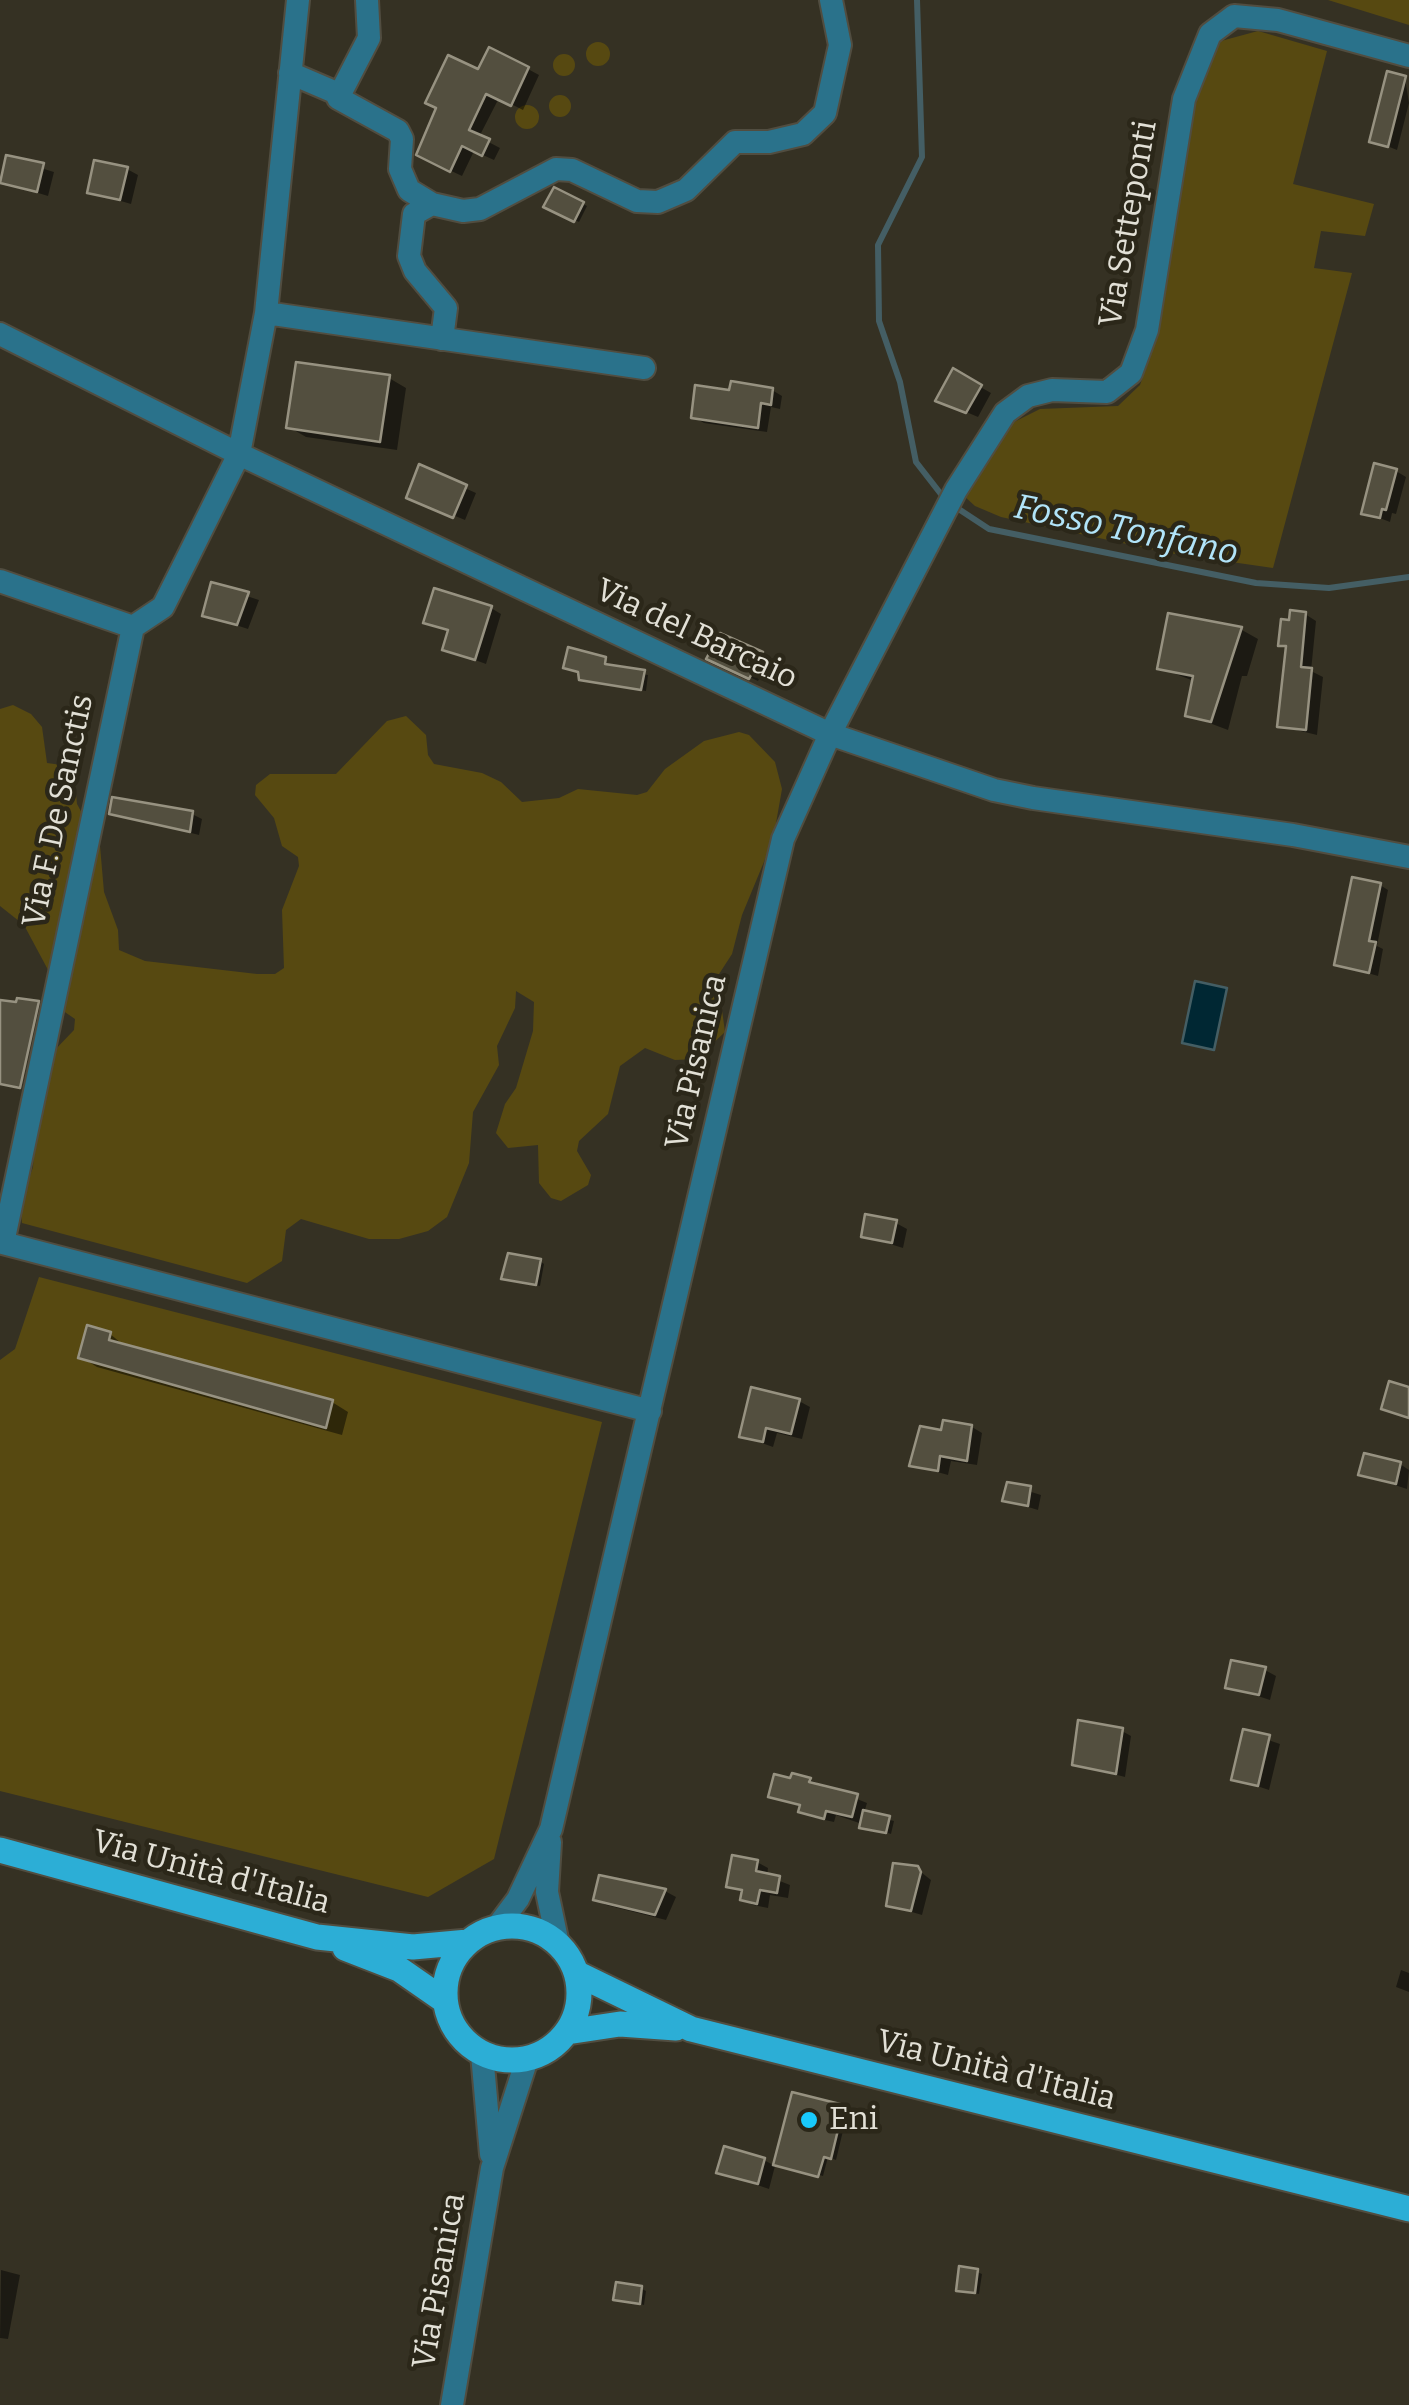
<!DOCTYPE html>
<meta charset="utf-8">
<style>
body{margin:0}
canvas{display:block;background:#353123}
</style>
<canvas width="1409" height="2405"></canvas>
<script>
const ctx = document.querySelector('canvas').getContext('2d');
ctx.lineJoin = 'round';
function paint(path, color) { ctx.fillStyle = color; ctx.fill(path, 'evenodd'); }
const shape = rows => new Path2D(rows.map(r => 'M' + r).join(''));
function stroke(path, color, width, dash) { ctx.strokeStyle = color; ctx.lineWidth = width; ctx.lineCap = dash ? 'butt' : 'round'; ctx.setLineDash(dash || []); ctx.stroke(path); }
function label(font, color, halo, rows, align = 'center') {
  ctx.font = font + ' Bitter,serif'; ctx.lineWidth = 9; ctx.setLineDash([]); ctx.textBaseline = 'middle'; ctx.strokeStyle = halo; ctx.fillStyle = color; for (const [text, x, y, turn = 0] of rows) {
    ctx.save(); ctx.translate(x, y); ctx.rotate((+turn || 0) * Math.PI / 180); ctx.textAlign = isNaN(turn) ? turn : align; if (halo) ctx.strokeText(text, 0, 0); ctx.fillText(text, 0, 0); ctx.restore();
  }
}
paint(shape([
 [1328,0,1409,0,1409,25],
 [1258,31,1327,51,1293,184,1374,204,1365,236,1321,231,1314,268,1352,273,1273,568,1169,553,1001,517,975,506,964,496,996,438,1014,422,1040,409,1118,406,1140,385,1150,356,1201,75,1221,41],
 '586 54a12 12 0 1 1 24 0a12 12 0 1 1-24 0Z',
 '553 65a11 11 0 1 1 22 0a11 11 0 1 1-22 0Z',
 '549 106a11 11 0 1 1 22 0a11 11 0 1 1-22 0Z',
 '515 117a12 12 0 1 1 24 0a12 12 0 1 1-24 0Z',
 [13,705,31,714,42,727,47,763,69,766,74,774,77,804,100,846,104,892,118,930,119,950,145,961,257,974,275,974,284,968,282,910,299,866,298,857,282,846,274,818,255,795,256,785,270,774,336,774,387,721,406,716,426,735,428,755,434,764,482,773,501,782,522,802,559,798,578,789,637,795,647,792,665,769,704,741,739,732,749,735,775,762,782,789,773,840,742,915,732,954,710,988,721,1003,725,1032,696,1059,675,1060,645,1048,620,1066,608,1114,579,1141,577,1151,591,1175,588,1185,561,1201,551,1198,539,1183,538,1145,508,1148,496,1133,505,1104,516,1088,533,1031,534,1002,516,991,515,1008,497,1046,499,1065,473,1112,469,1163,447,1217,428,1231,399,1239,369,1239,301,1219,286,1230,282,1261,247,1283,22,1223,20,1205,33,1167,36,1114,53,1052,74,1030,75,1019,59,1008,54,981,24,925,0,906,0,709],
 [39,1277,602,1422,494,1859,428,1897,0,1791,0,1360,15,1349]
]), '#574911');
const water = shape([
 [1195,981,1227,988,1214,1050,1182,1043,1195,981]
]);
paint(water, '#002733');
stroke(water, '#445e64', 2.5);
paint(shape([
 [528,69,539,75,523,110,499,98,479,137,500,148,494,160,474,151,462,176,430,161,479,73],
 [1405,78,1409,103,1397,150,1372,140],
 [8,158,54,172,48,196,2,182],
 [127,169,138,175,131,204,90,192],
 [555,190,587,206,579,222,546,206],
 [954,372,991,393,978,417,938,400],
 [389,378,406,388,397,450,306,437,289,427],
 [772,390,782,396,780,409,771,407,767,432,704,423,694,417,731,393],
 [420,468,476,493,465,520,416,500],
 [1396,471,1406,477,1396,514,1392,513,1390,522,1364,512],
 [213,585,259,600,248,629,205,615],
 [491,608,501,614,486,664,445,649,450,632,426,621],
 [1305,614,1316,621,1311,671,1323,677,1317,735,1280,726,1288,648,1281,644],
 [1170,616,1242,630,1258,639,1247,676,1242,676,1228,730,1188,715,1194,681,1160,668],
 [721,636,770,659,758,681,717,662],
 [605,659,609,667,648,675,646,691,581,679],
 [112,813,192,814,202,819,199,835],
 [1380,885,1388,890,1377,946,1383,949,1378,976,1337,964],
 [41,1004,49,1009,31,1092,22,1091],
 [896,1223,907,1229,903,1248,864,1236],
 [540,1261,544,1264,540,1286,504,1278],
 [110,1334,126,1347,332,1402,348,1412,342,1435,97,1367,81,1357],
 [799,1401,810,1407,802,1439,777,1433,773,1447,742,1436],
 [972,1427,982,1433,977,1465,951,1461,948,1475,912,1465,944,1433],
 [1400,1464,1409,1470,1407,1489,1361,1474],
 [1009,1485,1041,1495,1038,1510,1005,1500],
 [1265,1670,1276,1676,1270,1700,1227,1686],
 [1122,1731,1131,1736,1125,1777,1075,1764],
 [1245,1732,1280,1744,1269,1790,1233,1778],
 [810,1780,867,1803,864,1813,894,1821,891,1834,836,1815,834,1822,811,1817,801,1811,802,1807,771,1796],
 [757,1862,768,1868,767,1876,790,1885,788,1898,770,1895,768,1908,753,1905,743,1899,744,1893,729,1886],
 [917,1869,931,1880,922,1915,888,1905],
 [600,1878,665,1891,676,1897,666,1920,606,1905,595,1899],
 [1401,1970,1409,1973,1409,1992,1396,1987],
 [793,2095,848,2110,836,2160,828,2157,823,2176,778,2163],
 [764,2160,775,2166,769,2189,719,2172],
 [1,2270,20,2275,8,2339,0,2338],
 [977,2272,982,2274,979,2294,959,2290],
 [642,2289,646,2291,644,2305,616,2298]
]), '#0007');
stroke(shape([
 [917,0,922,157,878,245,879,321,900,382,916,462,944,498],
 [954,506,989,529,1256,583,1329,588,1409,577]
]), '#445e64', 6);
const building = shape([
 [489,47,529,67,511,106,486,94,469,130,490,139,482,156,462,146,450,172,416,155,436,108,425,103,448,55,478,69,489,47],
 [1387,71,1406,76,1388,147,1369,142,1387,71],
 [6,155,44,163,37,192,0,183,6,155],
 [94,160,128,167,120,200,87,193,94,160],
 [554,187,584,202,574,222,543,207,554,187],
 [296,362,390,375,380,442,286,428,296,362],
 [953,368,982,385,966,413,935,401,953,368],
 [731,381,773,388,771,405,761,403,758,428,691,418,695,385,729,390,731,381],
 [1374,463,1397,469,1386,510,1382,509,1380,518,1361,514,1374,463],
 [419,464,467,485,453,518,406,498,419,464],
 [211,582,249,592,237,625,202,616,211,582],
 [434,588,492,606,475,660,442,650,448,630,423,623,434,588],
 [1290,610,1306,612,1301,667,1312,668,1306,730,1277,727,1286,646,1278,646,1281,619,1289,620,1290,610],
 [1168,613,1242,627,1211,722,1185,716,1193,676,1157,669,1168,613],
 [720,633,763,652,749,679,706,659,720,633],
 [568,647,606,657,605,664,645,670,641,690,579,680,578,672,563,668,568,647],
 [112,797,193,811,190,832,109,814,112,797],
 [1352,877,1381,883,1369,941,1376,942,1369,973,1334,965,1352,877],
 [17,998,39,1001,20,1088,0,1084,0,1000,16,1002,17,998],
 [865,1214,897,1220,892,1243,861,1237,865,1214],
 [508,1253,541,1259,536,1285,501,1279,508,1253],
 [87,1325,111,1332,109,1340,333,1400,326,1428,78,1358,87,1325],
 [1389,1381,1409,1387,1409,1418,1381,1409,1389,1381],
 [751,1387,800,1399,791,1434,766,1428,763,1442,739,1437,751,1387],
 [943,1420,972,1425,967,1461,940,1456,938,1471,909,1466,920,1426,941,1430,943,1420],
 [1364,1453,1401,1462,1396,1484,1358,1475,1364,1453],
 [1007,1482,1031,1486,1028,1506,1002,1501,1007,1482],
 [1231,1660,1266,1667,1259,1695,1225,1688,1231,1660],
 [1078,1720,1123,1728,1116,1774,1072,1765,1078,1720],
 [1243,1729,1270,1735,1258,1786,1231,1780,1243,1729],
 [792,1773,811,1778,809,1782,858,1794,852,1817,826,1811,824,1819,798,1812,800,1805,768,1797,774,1774,790,1778,792,1773],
 [863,1810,890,1816,886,1833,859,1828,863,1810],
 [732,1855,758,1860,756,1871,780,1876,777,1893,760,1890,757,1904,740,1900,742,1890,726,1887,732,1855],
 [893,1863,918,1866,921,1872,911,1911,886,1906,893,1863],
 [599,1875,666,1889,655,1915,593,1900,599,1875],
 [792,2092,844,2105,831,2159,824,2157,818,2177,773,2165,792,2092],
 [724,2146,765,2158,758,2184,716,2173,724,2146],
 [959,2266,978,2269,975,2293,956,2291,959,2266],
 [616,2282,642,2286,640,2304,613,2300,616,2282]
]);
paint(building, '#534f3f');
stroke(building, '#979281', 2.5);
const minor = shape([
 [367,0,369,38,338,98,398,131,402,139,400,169,409,190,432,204],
 [290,73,339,94],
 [266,313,644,368],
 [0,334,239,454,830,734,994,790,1033,798,1293,835,1409,857],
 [442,339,446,308,415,271,409,256,414,214,432,204,463,211,480,209,556,169,572,170,637,201,658,202,686,190,735,142,769,142,803,134,825,113,840,45,831,0],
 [0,581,133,627,163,607,187,559,239,454,266,313,298,0],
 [133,627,3,1243,650,1411],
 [550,1842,547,1892,558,1944],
 [497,1927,518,1899,551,1829,783,839,830,734,956,490,1005,413,1028,396,1052,390,1107,392,1131,373,1147,330,1184,99,1210,34,1234,16,1278,20,1409,56],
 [482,2054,491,2154],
 [452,2405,492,2168,527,2059]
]);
const major = shape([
 [0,1850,317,1937,413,1947,468,1942],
 '445 1993a67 67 0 1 1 134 0a67 67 0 1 1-134 0Z',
 [345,1948,399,1969,445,2001],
 [576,1973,691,2029,1409,2209],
 [567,2032,620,2024,676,2028]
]);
stroke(minor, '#514d40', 26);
stroke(major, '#514d40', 29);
stroke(minor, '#2a728b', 22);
stroke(major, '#2caed6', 25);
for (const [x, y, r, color] of [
 [809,2120,10,"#19cafc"]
]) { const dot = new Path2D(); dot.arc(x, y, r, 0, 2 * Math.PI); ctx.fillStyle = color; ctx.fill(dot); stroke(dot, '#2b2719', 4); }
label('32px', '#e2e0d6', '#2b2719', [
 ["Via Setteponti",1129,224,-80],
 ["Via del Barcaio",696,635,25],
 ["Via F. De Sanctis",59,811,-78],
 ["Via Pisanica",697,1062,-77],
 ["Via Unità d'Italia",211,1873,15],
 ["Via Unità d'Italia",996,2071,14],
 ["Via Pisanica",440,2281,-80]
]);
label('32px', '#e2e0d6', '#2b2719', [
 ["Eni",829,2120]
], 'left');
label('italic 35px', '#b1e4f9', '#2b2719', [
 ["Fosso Tonfano",1126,531,12]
]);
</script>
